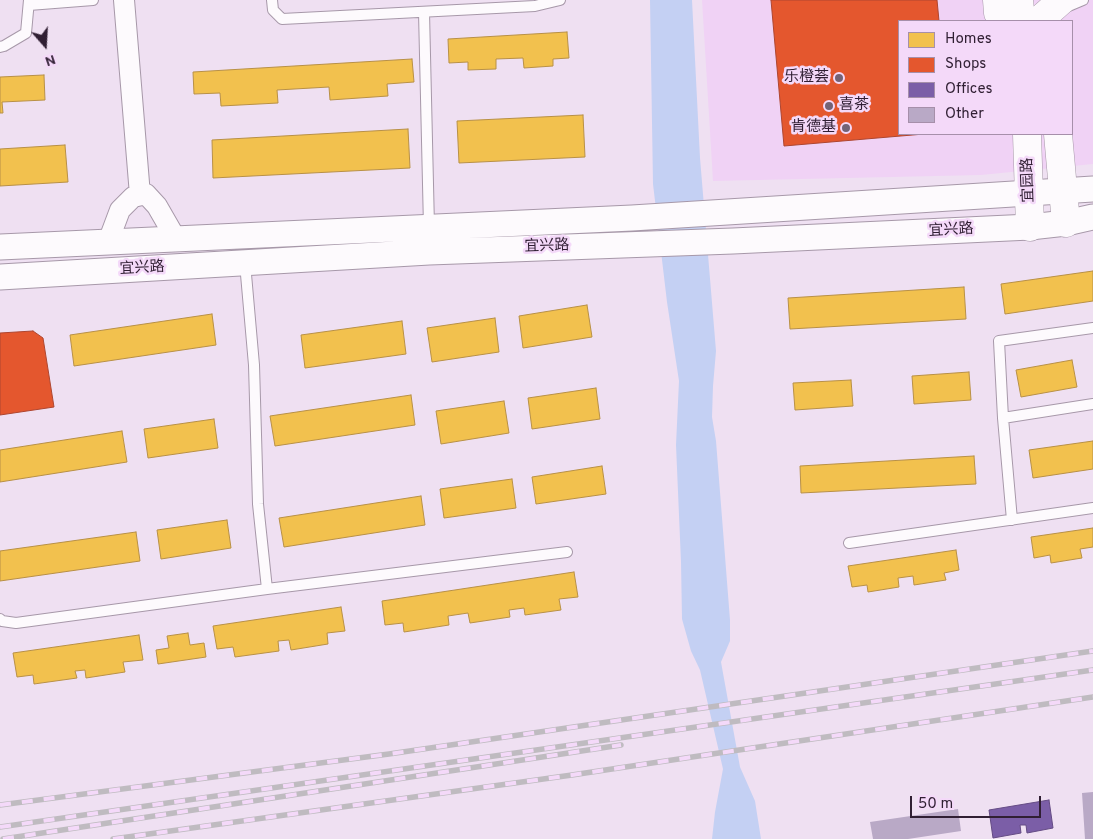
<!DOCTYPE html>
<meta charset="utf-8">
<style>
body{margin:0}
#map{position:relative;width:1093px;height:839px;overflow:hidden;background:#efe0f2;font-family:Overpass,sans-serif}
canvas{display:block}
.legend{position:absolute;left:898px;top:20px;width:175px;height:115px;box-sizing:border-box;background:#f4d9f9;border:1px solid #a68faa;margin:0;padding:6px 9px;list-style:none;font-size:15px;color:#301f33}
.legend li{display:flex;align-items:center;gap:10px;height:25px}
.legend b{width:25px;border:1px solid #a68faa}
.north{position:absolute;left:20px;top:20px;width:50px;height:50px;-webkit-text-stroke:4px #f4d9f9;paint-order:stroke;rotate:161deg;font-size:14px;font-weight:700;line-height:20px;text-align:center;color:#301f33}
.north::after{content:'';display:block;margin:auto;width:18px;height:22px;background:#301f33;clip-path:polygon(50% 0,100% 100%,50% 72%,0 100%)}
.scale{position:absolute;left:910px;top:796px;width:131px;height:22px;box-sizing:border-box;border:2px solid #301f33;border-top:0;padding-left:6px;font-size:15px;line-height:18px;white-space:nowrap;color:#301f33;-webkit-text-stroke:4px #f4d9f9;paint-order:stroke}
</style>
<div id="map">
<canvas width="1093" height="839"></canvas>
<ul class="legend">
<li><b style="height:14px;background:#f2c14e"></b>Homes</li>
<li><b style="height:14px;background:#e4572e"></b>Shops</li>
<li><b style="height:14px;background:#7b5ea7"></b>Offices</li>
<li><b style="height:14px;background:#b9a9c6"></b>Other</li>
</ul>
<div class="north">N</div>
<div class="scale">50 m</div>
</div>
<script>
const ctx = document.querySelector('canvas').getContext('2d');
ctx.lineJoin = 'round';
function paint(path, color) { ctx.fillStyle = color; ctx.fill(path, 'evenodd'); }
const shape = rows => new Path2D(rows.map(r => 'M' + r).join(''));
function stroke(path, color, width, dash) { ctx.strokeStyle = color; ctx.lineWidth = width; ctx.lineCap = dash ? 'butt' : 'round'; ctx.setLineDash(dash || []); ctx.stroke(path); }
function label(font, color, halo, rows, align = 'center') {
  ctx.font = font + ' Overpass,"Noto Sans SC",sans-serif'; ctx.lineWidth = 5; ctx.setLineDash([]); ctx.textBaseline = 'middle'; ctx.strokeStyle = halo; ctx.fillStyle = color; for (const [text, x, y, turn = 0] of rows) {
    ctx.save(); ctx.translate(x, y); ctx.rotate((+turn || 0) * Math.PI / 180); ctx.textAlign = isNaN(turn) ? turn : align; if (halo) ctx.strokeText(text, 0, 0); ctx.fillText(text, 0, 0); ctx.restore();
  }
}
paint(shape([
 [702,0,1093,0,1093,164,981,175,713,181],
 [899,21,1072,21,1072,134,899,134]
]), '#f0d2f5');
paint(shape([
 [650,0,692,0,700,158,716,351,713,386,712,417,716,441,730,620,730,641,721,662,740,767,755,801,761,839,712,839,715,812,723,769,700,670,691,651,682,619,681,562,676,445,679,381,667,302,653,184]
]), '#c4d0f3');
const homes = shape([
 [567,32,569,58,553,59,553,66,524,68,523,58,496,59,496,69,468,70,468,62,449,63,448,39,567,32],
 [412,59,414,82,387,84,388,96,330,100,329,87,277,90,278,103,221,106,220,93,194,94,193,72,412,59],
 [44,75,45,100,2,102,3,113,0,113,0,77,44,75],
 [583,115,585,157,459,163,457,121,583,115],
 [408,129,410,168,213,178,212,140,408,129],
 [65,145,68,182,0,186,0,149,65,145],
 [1093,271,1093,301,1005,314,1001,284,1093,271],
 [964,287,966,319,790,329,788,298,964,287],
 [587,305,592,337,523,348,519,316,587,305],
 [212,314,216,345,74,366,70,335,212,314],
 [495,318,499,352,432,362,427,328,495,318],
 [402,321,406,354,305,368,301,335,402,321],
 [1072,360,1077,387,1021,397,1016,370,1072,360],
 [969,372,971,400,914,404,912,376,969,372],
 [851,380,853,406,795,410,793,383,851,380],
 [596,388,600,419,532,429,528,398,596,388],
 [411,395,415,425,275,446,270,416,411,395],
 [504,401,509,433,441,444,436,411,504,401],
 [214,419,218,448,148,458,144,429,214,419],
 [122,431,127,462,0,482,0,450,122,431],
 [1093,441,1093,469,1033,478,1029,450,1093,441],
 [974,456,976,484,801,493,800,466,974,456],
 [602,466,606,494,536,504,532,477,602,466],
 [512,479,516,508,444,518,440,489,512,479],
 [421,496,425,525,284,547,279,518,421,496],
 [227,520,231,548,161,559,157,530,227,520],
 [1093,528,1093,547,1080,549,1082,558,1051,563,1050,555,1034,558,1031,537,1093,528],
 [136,532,140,561,0,581,0,551,136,532],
 [956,550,959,570,944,573,946,580,914,585,913,576,898,578,899,587,868,592,867,585,852,587,848,566,956,550],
 [574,572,578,597,559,599,561,610,525,615,524,608,509,610,510,617,470,623,468,613,448,616,449,625,404,632,403,623,385,625,382,601,574,572],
 [341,607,345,631,327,633,328,644,291,650,289,640,278,641,279,651,235,657,233,647,217,649,213,626,341,607],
 [188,633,190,645,204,643,206,657,158,664,156,650,169,648,167,636,188,633],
 [139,635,143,660,123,662,125,672,86,678,85,670,75,671,77,678,34,684,33,675,17,677,13,653,139,635]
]);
paint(homes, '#f2c14e');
stroke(homes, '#b89046', 1);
const shops = shape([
 [771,0,937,0,939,21,899,21,899,134,924,134,784,146,771,0],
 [33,331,43,338,54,407,0,415,0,333,33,331]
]);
paint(shops, '#e4572e');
stroke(shops, '#ae4630', 1);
const offices = shape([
 [1049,800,1053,828,1027,833,1026,825,1020,825,1021,833,993,838,989,810,1049,800]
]);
paint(offices, '#7b5ea7');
stroke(offices, '#644b84', 1);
paint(shape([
 [1093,792,1093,839,1085,839,1082,793],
 [958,809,961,831,908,839,873,839,870,822]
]), '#b9a9c6');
const service = shape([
 [272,0,273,10,282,19,535,6,560,0],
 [29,5,93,0],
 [1064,8,1083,0],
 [424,12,429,227],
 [0,47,4,46,26,33,29,0],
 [245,263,254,365,258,504,267,589],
 [1003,418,1093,404],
 [1012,520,1003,418,999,341,1093,328],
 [849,543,1093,508],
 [0,619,2,621,16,623,267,589,567,552]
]);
const minor = shape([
 [124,0,140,195],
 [108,242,120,210,133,197,146,194,157,206,176,239]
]);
const tertiary = shape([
 [0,247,632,218,1093,189],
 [0,277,429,252,733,241,1030,227,1066,223,1093,217]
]);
const secondary = shape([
 [997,0,998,13,1008,21],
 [1019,0,1021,21],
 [1044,16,1062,0],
 [1027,134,1030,227],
 [1058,134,1066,223]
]);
stroke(service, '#a798a9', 12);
stroke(minor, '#a798a9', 22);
stroke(tertiary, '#a798a9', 27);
stroke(secondary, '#a798a9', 29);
stroke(service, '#fdfafd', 10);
stroke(minor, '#fdfafd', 20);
stroke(tertiary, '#fdfafd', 25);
stroke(secondary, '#fdfafd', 28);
const rail = shape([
 [0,805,389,754,1093,651],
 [0,827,1093,670],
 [3,839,621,745],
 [113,839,572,775,1093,697]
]);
stroke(rail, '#bfbbc0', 5.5);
stroke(rail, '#f4d9f9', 4, [11]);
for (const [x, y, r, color] of [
 [839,78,5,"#736376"],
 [829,106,5,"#736376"],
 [846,128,5,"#736376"]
]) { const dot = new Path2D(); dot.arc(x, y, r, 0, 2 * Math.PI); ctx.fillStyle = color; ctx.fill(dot); stroke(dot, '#f4d9f9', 2); }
label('15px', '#301f33', '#f4d9f9', [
 ["乐橙荟",829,78],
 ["喜茶",839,106,"left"],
 ["肯德基",836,128]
], 'right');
label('15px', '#301f33', '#f4d9f9', [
 ["宜园路",1029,180,-92],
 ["宜兴路",951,231,-3],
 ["宜兴路",547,247,-2],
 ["宜兴路",142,269,-3]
]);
</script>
